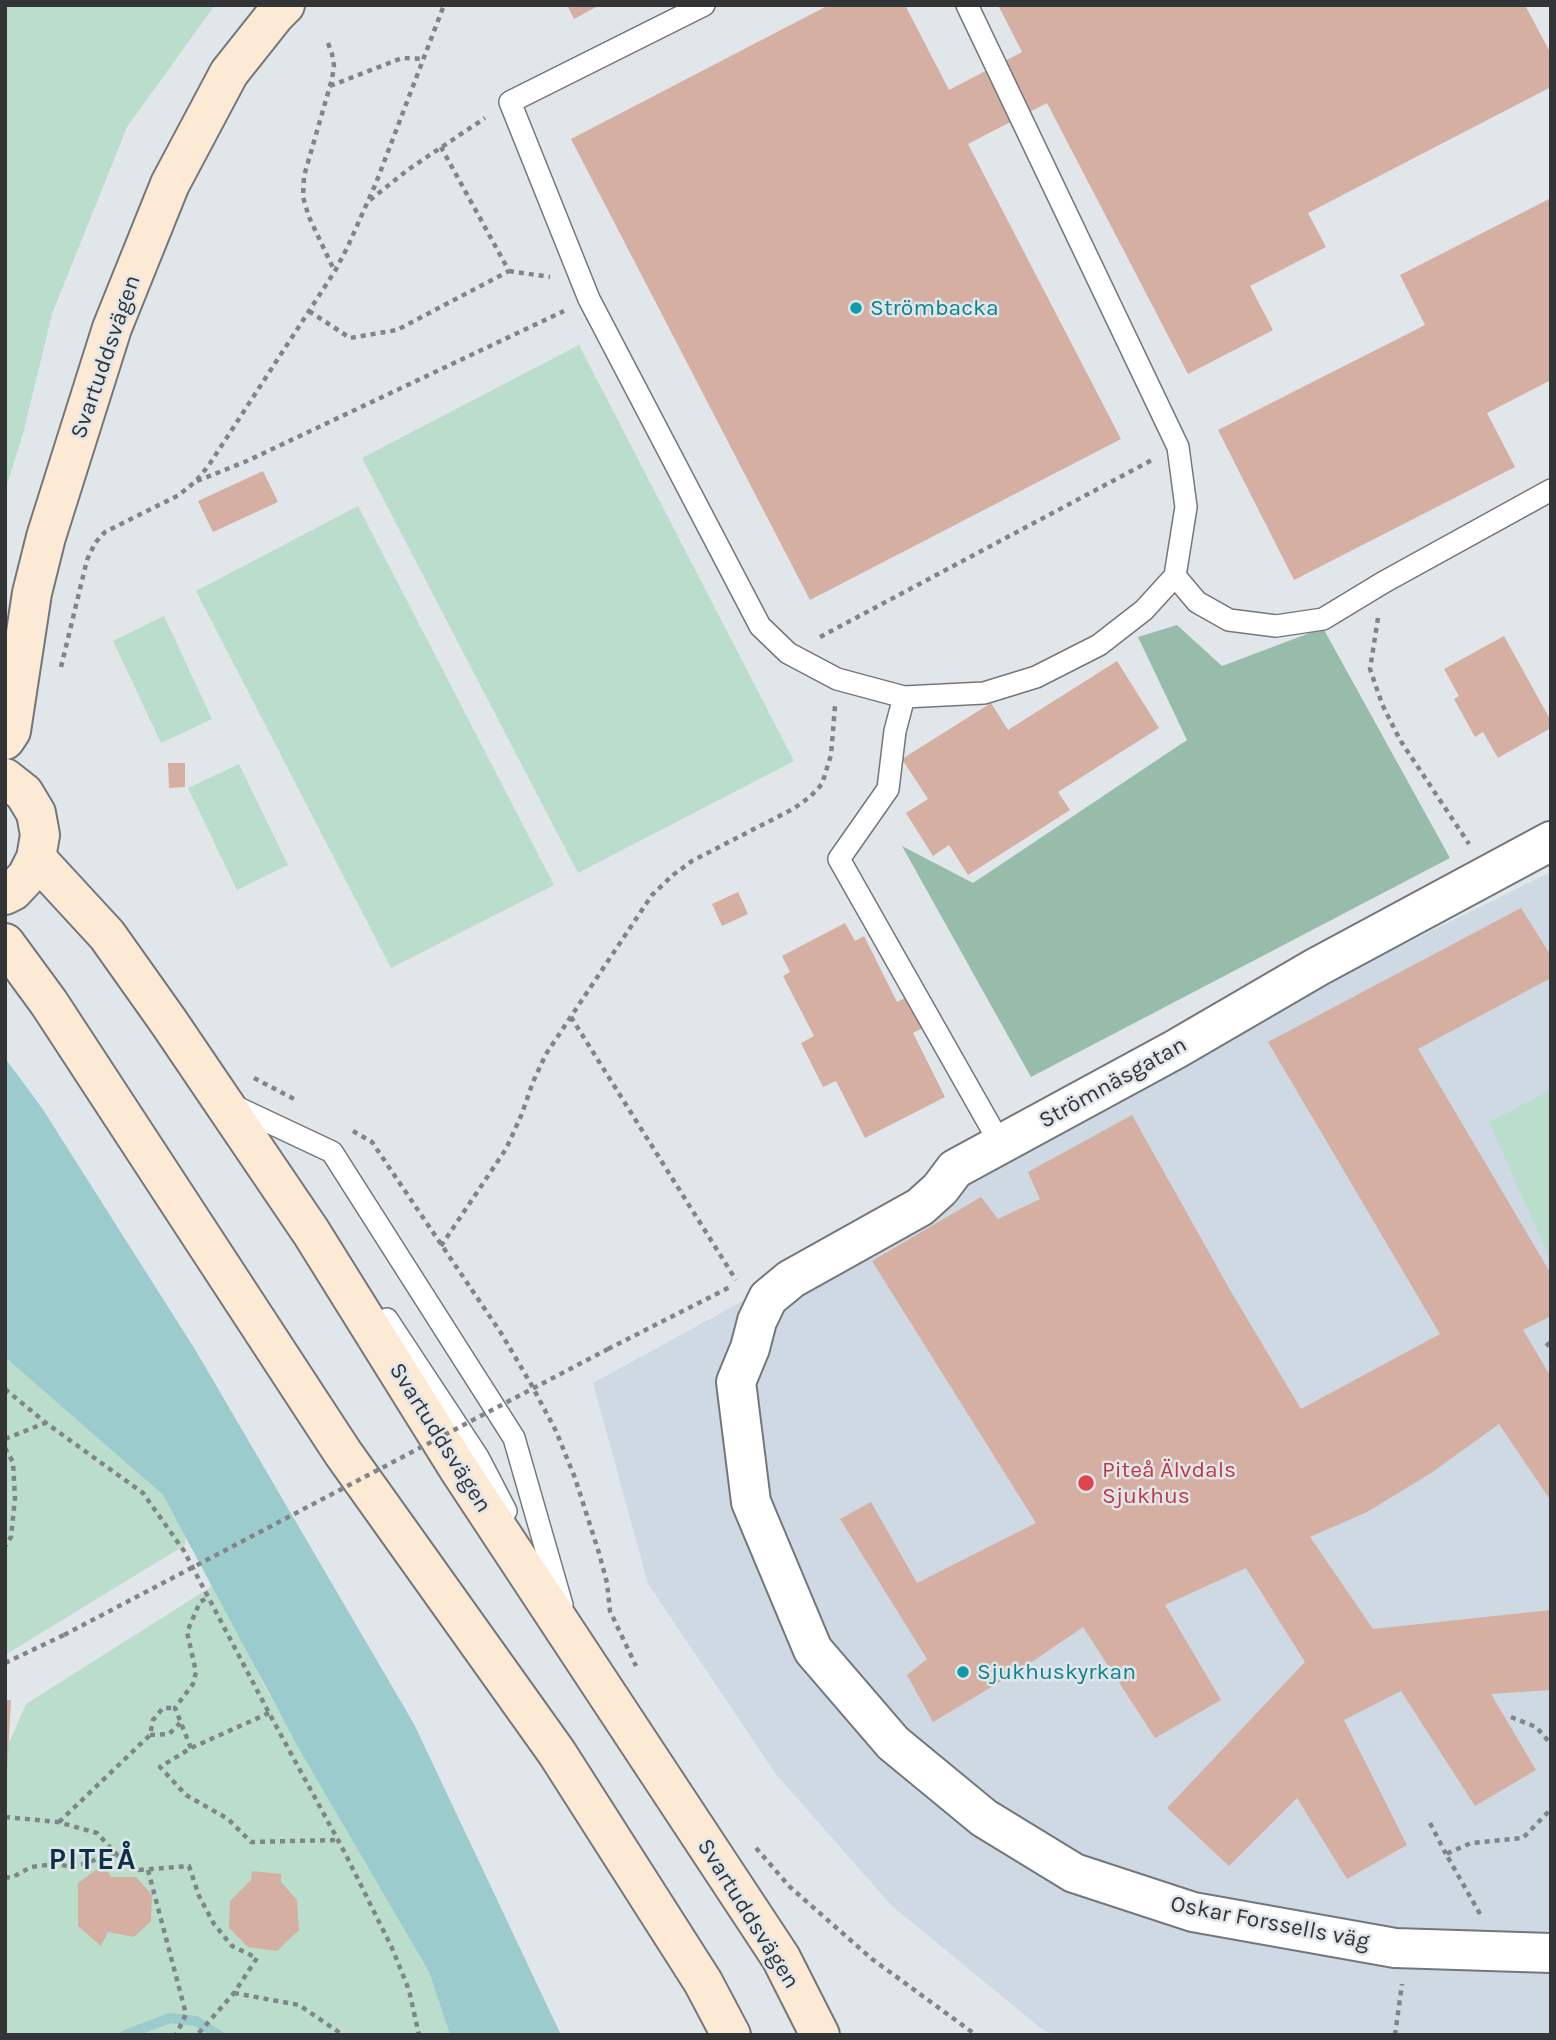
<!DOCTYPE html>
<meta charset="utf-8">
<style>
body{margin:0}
#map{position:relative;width:1556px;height:2040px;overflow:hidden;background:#e1e6eb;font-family:Karla,sans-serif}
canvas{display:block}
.frame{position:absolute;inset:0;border:7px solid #323436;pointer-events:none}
</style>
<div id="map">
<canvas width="1556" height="2040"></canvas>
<div class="frame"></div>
</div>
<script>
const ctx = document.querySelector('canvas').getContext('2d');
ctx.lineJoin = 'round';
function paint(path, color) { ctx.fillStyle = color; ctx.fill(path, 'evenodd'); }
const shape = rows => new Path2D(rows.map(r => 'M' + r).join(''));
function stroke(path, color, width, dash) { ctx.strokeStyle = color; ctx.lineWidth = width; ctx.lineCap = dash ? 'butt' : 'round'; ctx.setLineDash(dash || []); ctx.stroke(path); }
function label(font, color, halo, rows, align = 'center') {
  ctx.font = font + ' Karla,sans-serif'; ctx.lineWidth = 5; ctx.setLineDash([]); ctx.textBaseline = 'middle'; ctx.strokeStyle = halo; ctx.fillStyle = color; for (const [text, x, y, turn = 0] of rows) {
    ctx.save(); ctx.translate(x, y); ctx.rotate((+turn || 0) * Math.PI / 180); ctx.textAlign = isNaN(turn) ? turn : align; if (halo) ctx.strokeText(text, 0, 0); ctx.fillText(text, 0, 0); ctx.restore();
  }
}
paint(shape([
 [1551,872,1551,2035,1056,2035,1043,2030,891,1905,775,1773,648,1584,593,1383,1309,991]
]), '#ced9e4');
paint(shape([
 [5,5,215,5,127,127,52,314,24,430,5,491],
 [579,345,794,761,578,873,362,458],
 [358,506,554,885,391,968,196,591],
 [164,616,212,719,161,743,113,641],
 [239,764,288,865,237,890,188,788],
 [1551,1090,1551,1261,1489,1122],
 [5,1356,163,1495,185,1536,185,1545,5,1655],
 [217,1583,263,1684,429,1972,450,2035,5,2035,5,1752,26,1704]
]), '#badecb');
paint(shape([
 [1177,625,1222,666,1323,628,1450,858,1031,1077,902,846,973,883,1187,740,1138,637]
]), '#97bca9');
paint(shape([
 [5,1058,42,1108,196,1351,414,1724,561,2035,450,2035,429,1972,298,1747,163,1495,5,1357]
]), '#9ccbcd');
stroke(shape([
 [125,2035,170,2018,196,2021,219,2035]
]), '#9ccbcd', 10);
paint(shape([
 [567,5,600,5,574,19],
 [829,5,905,5,949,90,1022,52,998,5,1525,5,1551,54,1551,87,1308,213,1326,247,1250,286,1273,330,1188,374,1047,103,968,144,1121,439,810,600,571,139],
 [1551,198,1551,380,1487,413,1515,467,1294,580,1218,430,1425,325,1400,275],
 [263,471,278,502,213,532,198,501],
 [1504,636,1551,721,1551,728,1498,758,1483,732,1475,737,1454,699,1459,696,1444,669],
 [1117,661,1159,728,1058,792,1070,810,968,875,949,845,933,856,906,813,928,799,902,759,991,703,1008,730],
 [168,763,185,763,185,787,169,788],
 [738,892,748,914,722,926,712,904],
 [1521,908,1551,956,1551,978,1418,1049,1551,1274,1551,1316,1523,1330,1551,1377,1551,1501,1499,1424,1431,1473,1367,1512,1310,1537,1373,1629,1551,1610,1551,1690,1491,1694,1536,1770,1475,1806,1401,1691,1344,1720,1407,1845,1347,1879,1297,1798,1229,1866,1167,1808,1305,1662,1246,1568,1165,1605,1221,1700,1155,1738,1083,1627,1020,1670,933,1722,907,1675,927,1659,840,1519,871,1502,917,1583,1036,1523,872,1261,981,1197,998,1219,1040,1199,1028,1172,1132,1115,1230,1290,1301,1409,1440,1334,1268,1042],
 [845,923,855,941,864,936,897,1002,907,997,923,1028,913,1033,945,1097,865,1138,836,1081,823,1087,801,1043,814,1036,783,976,790,972,782,956],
 [5,1700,11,1700,7,1773,5,1773],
 [104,1864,111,1877,136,1877,152,1895,151,1921,134,1937,108,1932,101,1946,78,1926,78,1883],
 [252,1871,281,1874,281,1882,297,1900,299,1930,277,1951,248,1947,229,1928,230,1901,251,1880]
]), '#d5afa1');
const lane = shape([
 [704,5,510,102,589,299,760,626,788,653,837,679,904,697,984,693,1036,677,1099,645,1144,610,1175,576,1197,602,1229,620,1276,626,1323,619,1384,582,1551,490],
 [967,5,1178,447,1186,507,1175,576],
 [904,697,895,731,888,789,839,859,1001,1145],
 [230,1104,332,1152,514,1438,562,1605],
 [387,1319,478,1457,506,1511]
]);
const street = shape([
 [1551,841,1317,967,1176,1049,955,1169,940,1189,920,1207,791,1279,768,1298,757,1321,750,1348,736,1382,751,1502,813,1650,893,1743,984,1818,1074,1873,1193,1912,1395,1948,1551,1953]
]);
const secondary = shape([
 [5,740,11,731,32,593,46,537,112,328,170,184,229,73,275,15,285,5],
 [5,778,24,793,36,813,40,835,36,858,27,876,13,891,5,895],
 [36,858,107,935,168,1021,311,1232,458,1468,781,1958,820,2035],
 [5,943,49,1003,343,1453,557,1753,703,1982,731,2035]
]);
stroke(lane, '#73777c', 24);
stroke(street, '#73777c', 42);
stroke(secondary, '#73777c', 42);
stroke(shape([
 [328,43,332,54,334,66,332,79,304,176,303,197,309,217,334,270],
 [330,86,402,58,424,59],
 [370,200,409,169,485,118],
 [509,271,550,277],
 [309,311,350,338,397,330,509,271,441,147],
 [197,481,247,461,564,311],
 [1378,618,1370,669,1382,704,1400,740,1469,844],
 [820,637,1152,460],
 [61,667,87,560,95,543,105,532,179,495,196,481,209,465,335,271,348,246,376,183,444,5],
 [571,1017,736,1280],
 [254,1078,296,1100],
 [353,1131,372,1142,501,1333,531,1384,556,1431,575,1478,599,1553,607,1583,610,1611,636,1666],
 [441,1246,506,1149,521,1116,533,1082,546,1054,652,895,673,875,692,861,793,809,810,797,822,784,831,755,835,706],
 [1546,1346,1551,1342],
 [608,1349,732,1286],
 [5,1389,46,1423,143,1493,184,1551,269,1713,345,1853,392,1948,409,1990,419,2035],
 [5,1439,45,1423],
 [5,1448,13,1462,15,1498,11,1537,5,1546],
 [5,1663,64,1635],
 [269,1713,191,1748,160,1767,186,1795,228,1819,251,1842,338,1840],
 [1511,1717,1536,1727,1551,1744],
 [150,1735,169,1734,180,1723],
 [191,1748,175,1708,193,1684,196,1672,187,1632,200,1602,209,1597],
 [5,1817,58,1822,97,1833,118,1856,139,1870,189,1866,199,1896,214,1924,232,1946,257,1958,234,1993,197,2035],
 [59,1822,150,1735,153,1720,163,1708,175,1708],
 [1430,1823,1446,1854],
 [756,1848,790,1887,872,1959,976,2035],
 [148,1870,186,2014,176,2035],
 [5,1877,11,1878,31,1867,55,1864,74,1867,115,1853],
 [1480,1914,1446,1854,1471,1843,1523,1838,1551,1809],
 [234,1993,299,2005,343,2035],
 [1395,2035,1402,1984]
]), '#818588', 4.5, [5, 5]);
stroke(lane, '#fff', 21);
stroke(street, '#fff', 38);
stroke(secondary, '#fcead4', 38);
stroke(shape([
 [64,1635,608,1349]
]), '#818588', 4.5, [5, 5]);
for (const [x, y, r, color] of [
 [856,308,7,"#0f9aa8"],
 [1086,1483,9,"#e0444e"],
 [963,1672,7,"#0f9aa8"]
]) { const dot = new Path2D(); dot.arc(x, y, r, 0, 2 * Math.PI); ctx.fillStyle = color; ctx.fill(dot); stroke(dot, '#e1e6eb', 2.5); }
label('23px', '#0d838f', '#e1e6eb', [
 ["Strömbacka",870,308],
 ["Sjukhuskyrkan",977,1672]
], 'left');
label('23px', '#323436', '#e1e6eb', [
 ["Svartuddsvägen",106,357,-71],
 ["Strömnäsgatan",1113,1083,-29],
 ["Svartuddsvägen",440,1438,58],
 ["Svartuddsvägen",748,1914,58],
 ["Oskar Forssells väg",1270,1923,11]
]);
label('23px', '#be3a42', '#e1e6eb', [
 ["Piteå Älvdals",1102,1470],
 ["Sjukhus",1102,1496]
], 'left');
ctx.letterSpacing = '2px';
label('bold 30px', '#0b3149', '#e1e6eb', [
 ["PITEÅ",93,1860]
]);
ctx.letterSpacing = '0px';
</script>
